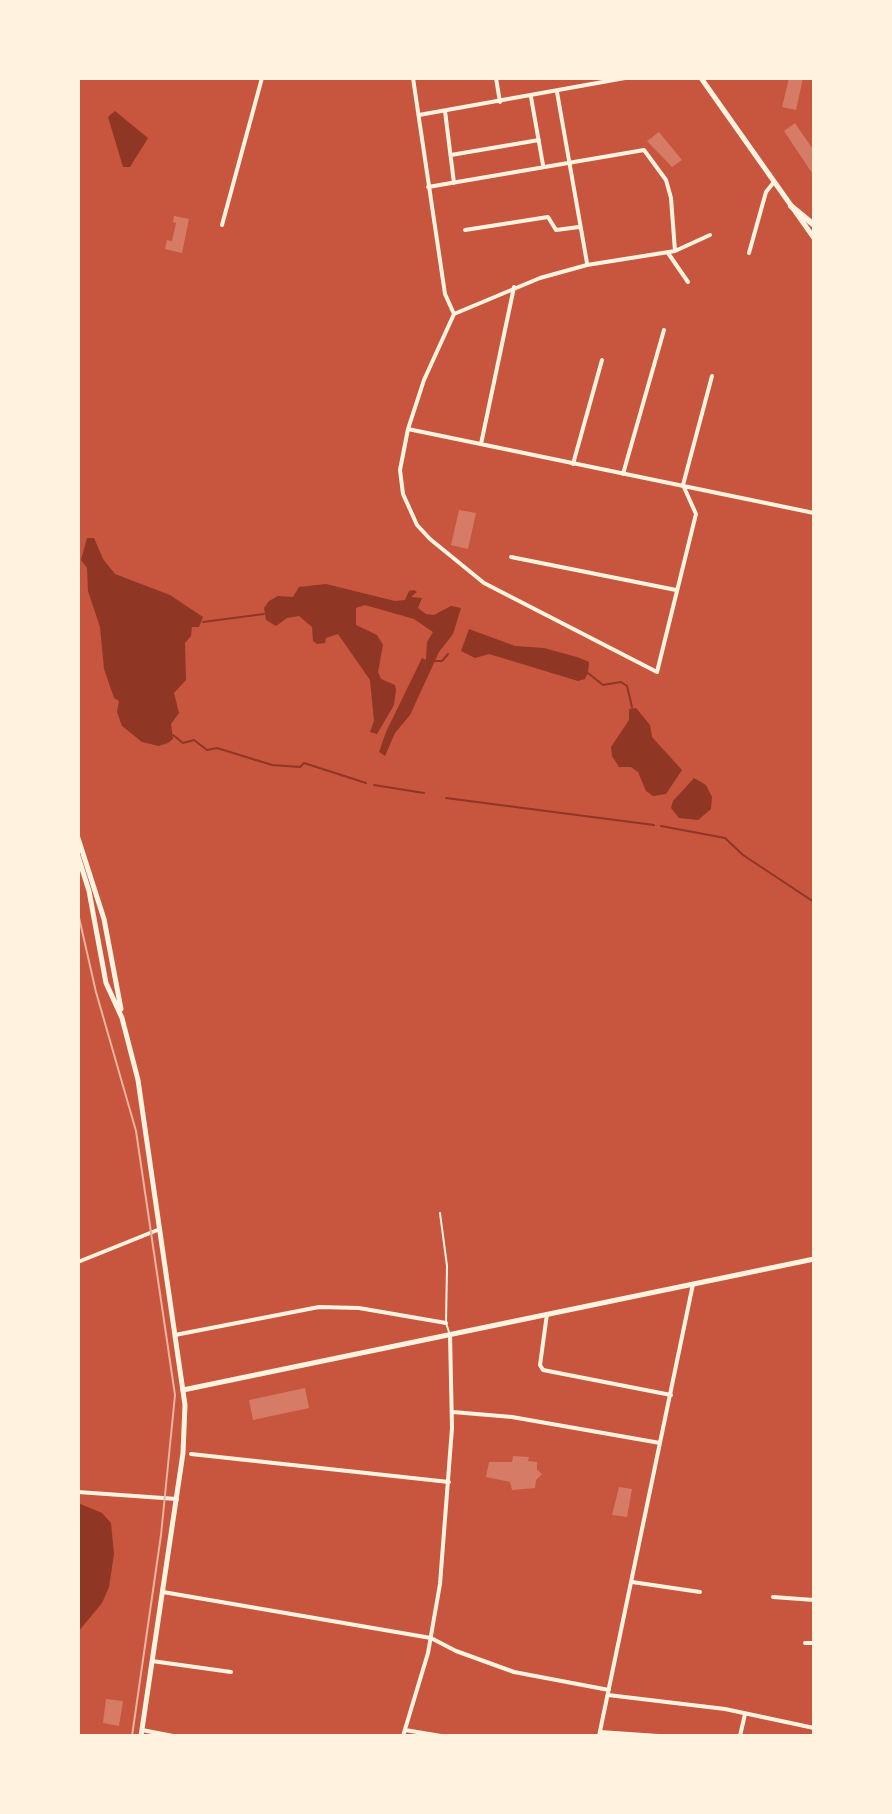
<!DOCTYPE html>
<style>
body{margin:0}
#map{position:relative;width:892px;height:1814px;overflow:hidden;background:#c8553d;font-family:"Work Sans",sans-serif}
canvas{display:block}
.frame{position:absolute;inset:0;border:80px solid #fff3e0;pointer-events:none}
</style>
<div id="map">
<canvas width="892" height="1814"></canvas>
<div class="frame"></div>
</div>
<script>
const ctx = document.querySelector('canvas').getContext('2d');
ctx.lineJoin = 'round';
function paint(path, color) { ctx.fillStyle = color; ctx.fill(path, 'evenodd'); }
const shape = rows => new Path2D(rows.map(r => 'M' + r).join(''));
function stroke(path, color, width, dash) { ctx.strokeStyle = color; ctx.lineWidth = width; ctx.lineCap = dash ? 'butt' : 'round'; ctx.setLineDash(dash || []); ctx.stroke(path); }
paint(shape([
 [115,111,148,138,130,167,123,167,108,117],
 [87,538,94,538,103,559,115,574,170,595,203,617,199,627,192,627,191,636,185,643,186,680,174,693,179,713,171,724,173,739,168,743,159,746,142,742,122,726,117,712,119,701,114,698,104,669,100,627,88,591,87,568,81,560],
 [326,584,395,601,405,600,409,591,414,590,417,592,411,597,422,598,418,608,426,614,434,615,451,606,461,608,453,634,439,652,410,715,395,733,385,756,379,752,386,732,422,658,426,660,427,642,433,632,414,619,365,605,356,608,356,625,377,635,383,645,378,672,381,679,395,685,396,690,394,705,380,729,377,734,370,732,374,721,370,680,338,634,326,638,325,643,317,644,313,641,312,627,299,616,287,618,276,626,266,620,264,608,269,601,278,596,293,597,299,587],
 [469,629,515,646,544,648,577,657,589,662,588,673,585,679,578,681,489,654,475,658,461,651],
 [636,708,650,725,652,737,682,770,666,794,653,796,646,791,638,772,631,767,619,767,612,756,611,747,629,720,629,709],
 [694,778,706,785,712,797,711,809,698,820,679,818,671,808,673,801],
 [78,1503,102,1513,111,1523,114,1554,109,1587,102,1603,78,1632]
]), '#8f3625');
stroke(shape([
 [203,622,264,614],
 [435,661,442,661,448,654],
 [588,673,603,685,621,682,627,686,632,707],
 [173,735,183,743,194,740,207,750,217,748,272,765,300,767,304,763,366,783],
 [374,785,424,793],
 [446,798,654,825],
 [661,826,725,838,743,855,814,902]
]), '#8f3625', 2);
paint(shape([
 [789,78,803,78,796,110,782,107],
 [795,123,814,151,814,176,784,131],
 [659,132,682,160,672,167,647,141],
 [174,216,189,219,182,253,165,249,167,240,172,241,176,223,173,222],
 [459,510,476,513,468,549,451,545],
 [305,1388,309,1408,253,1420,249,1400],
 [513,1456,529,1457,528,1461,537,1462,537,1470,542,1474,536,1480,535,1488,512,1490,510,1482,486,1477,489,1462,512,1462],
 [619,1487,632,1489,627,1517,612,1515],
 [106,1699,123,1701,119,1726,103,1723]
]), '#d67c66');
stroke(shape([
 [440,1213,447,1266,446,1323,449,1332]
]), '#fff3e0', 2);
stroke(shape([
 [413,78,445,294,454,314],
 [496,78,500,102],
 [557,92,587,263],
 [531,97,543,165],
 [445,111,454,183],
 [419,115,625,78],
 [451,155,539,140],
 [428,187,644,150,666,180,671,198,675,251],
 [222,225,262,78],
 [465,230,548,217,556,230,579,227],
 [710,235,675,251,587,265,540,278,454,314,424,380,408,429,400,470,403,494,417,525,430,539,484,583,657,672,696,514,683,485,712,376],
 [668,253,688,282],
 [749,253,766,192,774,182],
 [408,429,814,513],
 [481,444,514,287],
 [573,464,602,360],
 [623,474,664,330],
 [511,557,676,590],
 [78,1262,160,1229],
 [547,1314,540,1365,543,1370,671,1395],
 [175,1335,319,1307,359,1308,446,1323],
 [453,1412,512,1417,660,1443],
 [191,1454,449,1482],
 [78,1492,177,1499],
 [632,1582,700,1592],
 [163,1592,431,1638,456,1651,514,1672,609,1690],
 [773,1597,814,1600],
 [805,1643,814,1643],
 [152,1661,231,1672],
 [608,1695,725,1709,814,1728],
 [142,1730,173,1736],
 [405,1730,441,1736],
 [600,1732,658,1736],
 [98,1736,101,1736],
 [403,1736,428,1653,440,1584,452,1428,450,1334],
 [599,1736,693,1284],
 [740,1736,745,1714]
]), '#fff3e0', 4);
stroke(shape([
 [183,1390,814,1259]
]), '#fff3e0', 5);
stroke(shape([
 [701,78,814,238],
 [78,838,104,919,121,1009],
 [78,856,89,891,106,983,122,1018,138,1080,185,1405,183,1453,141,1736]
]), '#fff3e0', 5);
stroke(shape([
 [791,206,814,225]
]), '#fff3e0', 6);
stroke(shape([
 [78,913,96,992,136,1131,175,1395,161,1535,132,1736]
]), '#e9b49f', 2);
</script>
